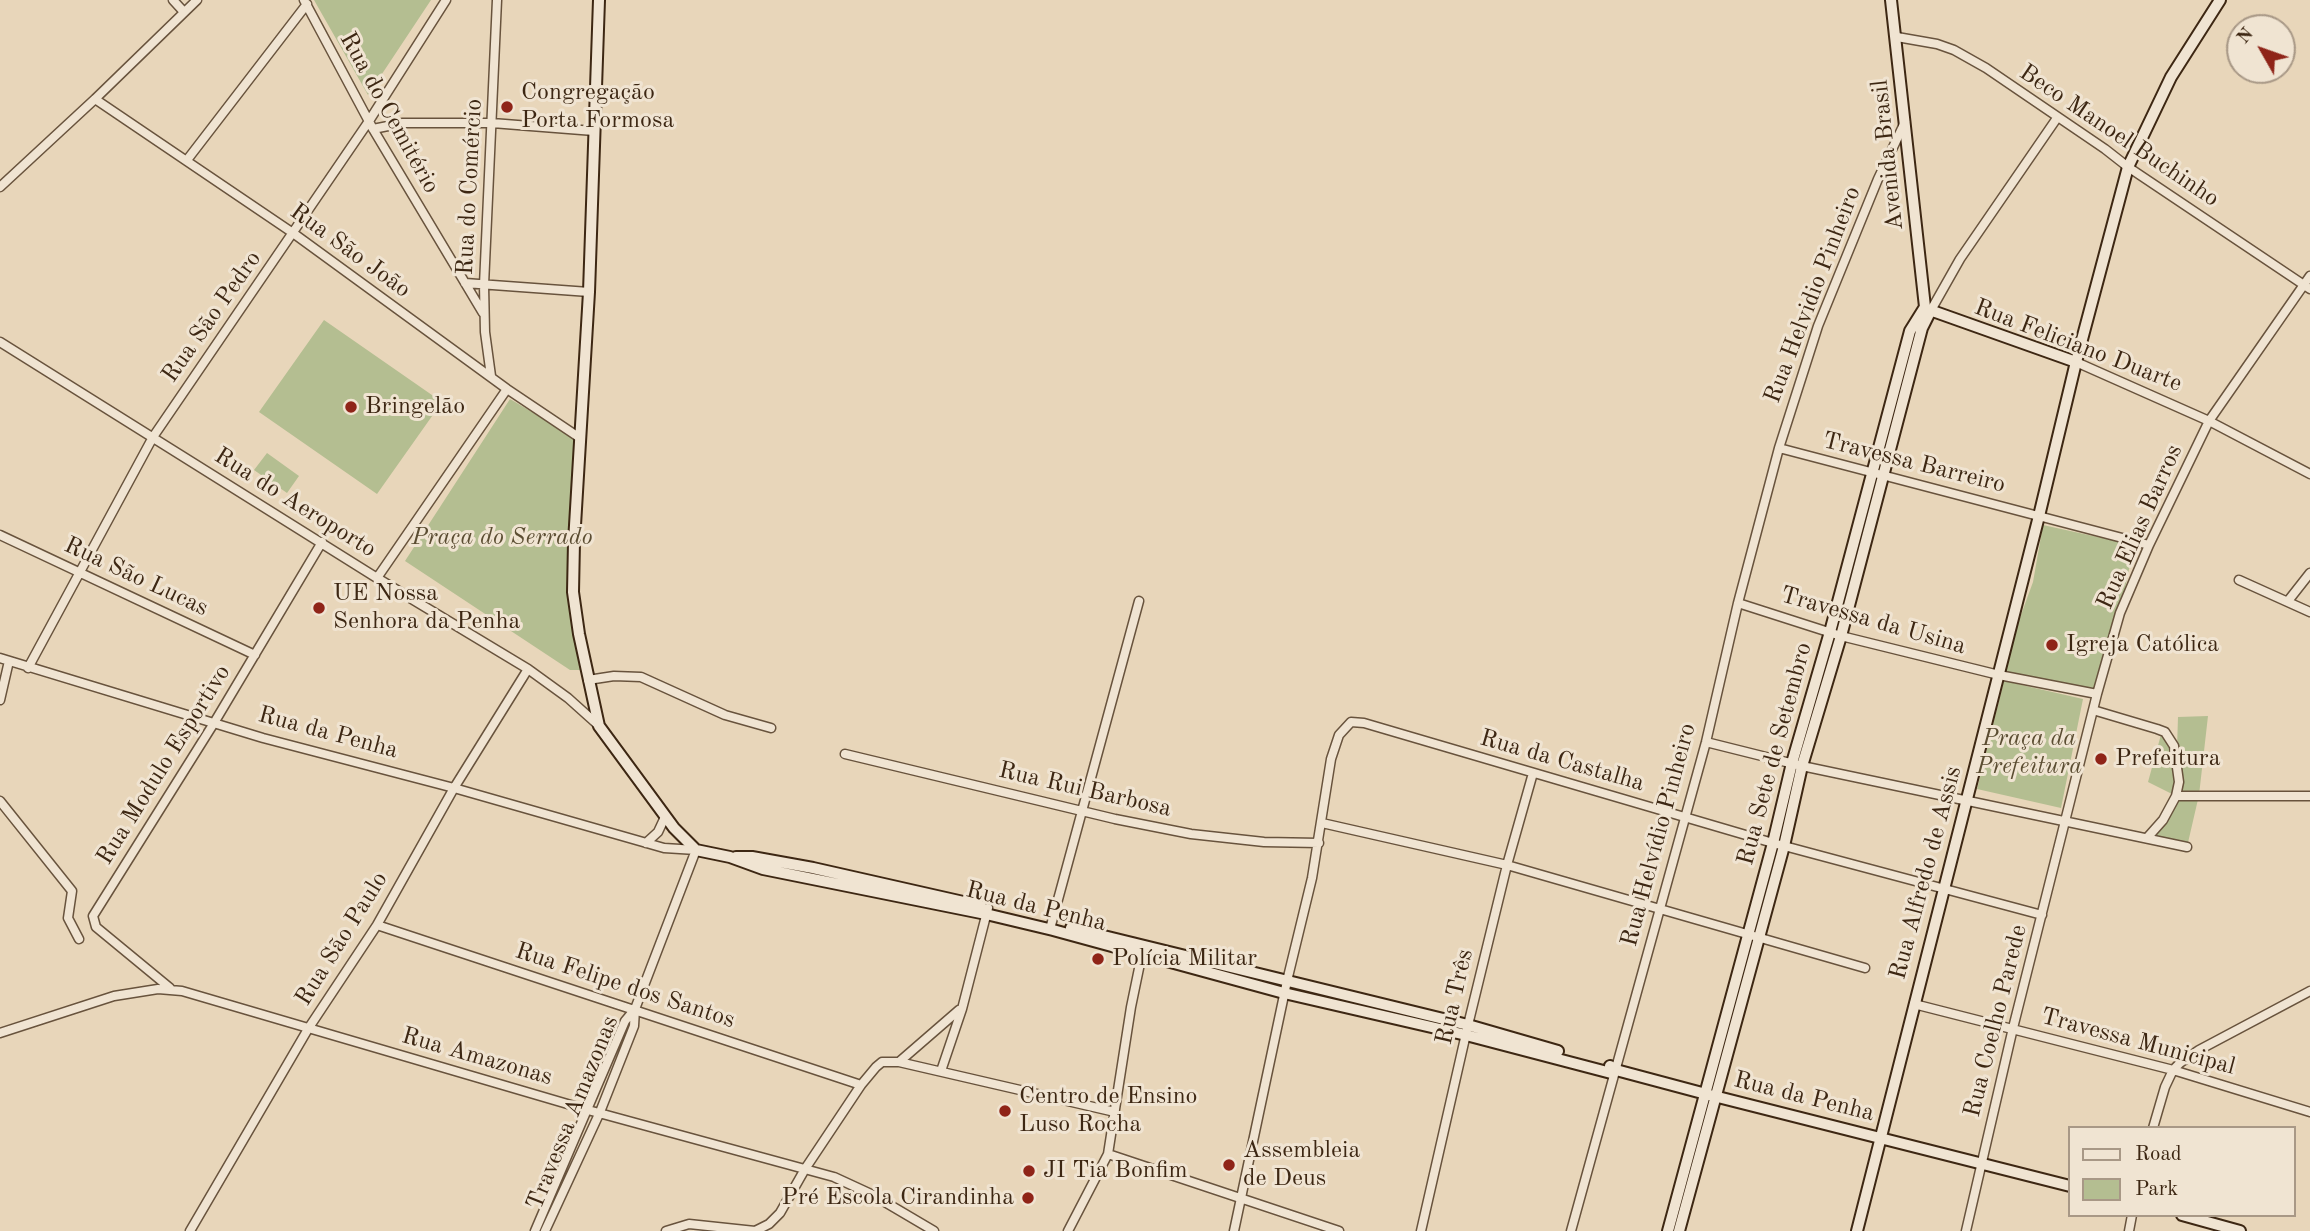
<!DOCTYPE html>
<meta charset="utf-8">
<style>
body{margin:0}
#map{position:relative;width:2310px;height:1231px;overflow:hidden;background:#e8d6ba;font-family:"Old Standard TT",serif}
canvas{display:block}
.legend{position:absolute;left:2068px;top:1126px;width:228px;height:91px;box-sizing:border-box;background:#f0e4d2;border:2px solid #a89886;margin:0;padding:9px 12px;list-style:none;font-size:21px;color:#3d2713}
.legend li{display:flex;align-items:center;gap:14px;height:35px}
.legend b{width:35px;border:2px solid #a89886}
.north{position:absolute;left:2226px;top:14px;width:70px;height:70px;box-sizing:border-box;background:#f0e4d2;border:2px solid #a89886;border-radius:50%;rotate:310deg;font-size:19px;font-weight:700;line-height:28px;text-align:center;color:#3d2713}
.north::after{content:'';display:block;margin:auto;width:24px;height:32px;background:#8f2418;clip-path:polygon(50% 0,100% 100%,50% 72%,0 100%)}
</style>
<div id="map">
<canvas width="2310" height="1231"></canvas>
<ul class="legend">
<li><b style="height:9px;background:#f0e4d2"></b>Road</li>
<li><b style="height:19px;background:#b4be91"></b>Park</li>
</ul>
<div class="north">N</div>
</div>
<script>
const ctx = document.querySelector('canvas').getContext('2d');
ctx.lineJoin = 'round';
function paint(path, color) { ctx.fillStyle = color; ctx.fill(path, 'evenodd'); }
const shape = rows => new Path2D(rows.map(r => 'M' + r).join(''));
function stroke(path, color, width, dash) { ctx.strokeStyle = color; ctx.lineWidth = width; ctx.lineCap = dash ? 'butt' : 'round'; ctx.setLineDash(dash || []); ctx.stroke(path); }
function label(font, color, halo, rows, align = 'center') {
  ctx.font = font + ' "Old Standard TT",serif'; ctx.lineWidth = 6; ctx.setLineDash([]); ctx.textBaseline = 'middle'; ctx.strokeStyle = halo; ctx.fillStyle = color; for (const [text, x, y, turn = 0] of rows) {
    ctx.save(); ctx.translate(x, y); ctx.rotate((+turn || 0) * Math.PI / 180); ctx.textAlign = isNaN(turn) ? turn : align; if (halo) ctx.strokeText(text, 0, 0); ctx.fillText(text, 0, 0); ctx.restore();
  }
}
paint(shape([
 [314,0,431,0,368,95],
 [324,320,442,402,377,494,259,412],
 [510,399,576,438,568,580,580,670,570,670,405,561],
 [267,453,299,476,287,493,254,470],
 [2043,525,2134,545,2120,613,2097,694,1999,675,2033,582],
 [2004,681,2083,699,2061,808,1977,789],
 [2208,716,2199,795,2187,847,2147,838,2176,796,2148,782,2162,731,2174,746,2176,781,2178,717]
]), '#b4be91');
const street = shape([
 [173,0,184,12],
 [304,0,373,129,483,313],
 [1897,37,1937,44,1954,50,1986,68,2105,149,2128,167,2310,289],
 [95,99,293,233,507,389,580,438],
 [373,129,403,123,492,123,594,131],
 [187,160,307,4],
 [0,187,95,99,197,0],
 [465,283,589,292],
 [1930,312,1960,259,2057,118],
 [0,342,377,578,528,669,568,698,597,724],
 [2076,362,2209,421,2310,474],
 [491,376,485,332,484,285,497,0],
 [1779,448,2149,545],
 [0,535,255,655],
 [377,578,507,389],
 [2239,580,2310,612],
 [2288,601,2310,573],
 [1738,603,1841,636,1999,675,2097,694],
 [0,658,263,738,454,788,664,848,696,850,635,1009,634,1026,600,1112,545,1231],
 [28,668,153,437,369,121,446,0],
 [588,680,614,676,641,677,725,715,771,728],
 [0,700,9,661],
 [2093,710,2157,729,2165,732,2174,746,2179,782,2176,796,2163,820,2147,838],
 [1706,742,1802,766,2187,847],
 [845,754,1115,819,1191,834,1264,842,1319,843],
 [2176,796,2310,796],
 [0,801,72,891,68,918,79,939],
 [1322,823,1507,865,1865,968],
 [646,843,658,832,665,817],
 [377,925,861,1085],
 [1050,929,1139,601],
 [170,988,96,927,93,916,214,723,322,542],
 [1914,1004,2173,1070,2310,1112],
 [0,1033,114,996,158,989,182,991,588,1110,834,1177,873,1195,934,1231],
 [899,1062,959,1010],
 [941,1071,962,1009,988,908],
 [2153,1128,2165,1087,2173,1070,2180,1063,2199,1050,2310,991],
 [1108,1154,1339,1231],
 [190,1231,308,1029,377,925,454,788,528,669],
 [535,1231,625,1021,635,1009],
 [666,1231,689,1224,755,1231,769,1224,780,1213,805,1169,861,1085,876,1067,882,1062,899,1062,1115,1112],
 [1068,1231,1108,1154,1131,1007,1143,949],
 [1234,1231,1287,981,1312,878,1331,759,1339,735,1351,722,1364,723,1773,843,2042,915],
 [1421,1231,1468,1025,1507,865,1533,773],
 [1571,1231,1706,742,1738,603,1779,448,1818,326,1878,179,1905,122],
 [1966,1231,2013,1028,2097,694,2120,613,2149,545,2209,421,2310,276],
 [2129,1231,2132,1215]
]);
const secondary = shape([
 [599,0,589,292,574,542,573,592,579,634,599,726,674,828,696,850,730,857,763,869,986,914,1053,930,1284,993,1466,1035,1611,1073,1616,1070],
 [1891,0,1925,307],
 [1927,309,2076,362],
 [736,857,752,857,813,868,981,906],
 [1071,928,1468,1025,1558,1051],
 [1610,1066,1616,1070,1706,1094,2070,1186],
 [2182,1215,2240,1231],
 [1668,1231,1773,843,1792,763,1830,632,1910,331,1925,307],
 [1679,1231,1784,846,1802,766,1841,636,1922,328,1930,312],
 [1857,1231,2039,516,2076,362,2128,167,2171,77,2220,0]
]);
stroke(street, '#68533d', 11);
stroke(secondary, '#3d2713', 14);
stroke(street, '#f0e4d2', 8);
stroke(secondary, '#f0e4d2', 10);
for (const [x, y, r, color] of [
 [507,107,7,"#8f2418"],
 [351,407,7,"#8f2418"],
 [319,608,7,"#8f2418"],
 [2052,645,7,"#8f2418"],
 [2101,759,7,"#8f2418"],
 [1098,959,7,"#8f2418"],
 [1005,1111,7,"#8f2418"],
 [1229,1165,7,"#8f2418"],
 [1029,1171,7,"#8f2418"],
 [1028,1198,7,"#8f2418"]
]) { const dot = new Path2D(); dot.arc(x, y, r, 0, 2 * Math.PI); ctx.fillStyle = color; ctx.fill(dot); stroke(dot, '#f0e4d2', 2.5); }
label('24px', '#3d2713', '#f0e4d2', [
 ["Congregação",521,93],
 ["Porta Formosa",521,121],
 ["Bringelão",365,407],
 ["UE Nossa",333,594],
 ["Senhora da Penha",333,622],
 ["Igreja Católica",2066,645],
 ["Prefeitura",2115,759],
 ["Polícia Militar",1112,959],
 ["Centro de Ensino",1019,1097],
 ["Luso Rocha",1019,1125],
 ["Assembleia",1243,1151],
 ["de Deus",1243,1179],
 ["JI Tia Bonfim",1043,1171],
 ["Pré Escola Cirandinha",1014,1198,"right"]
], 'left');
label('24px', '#3d2713', '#f0e4d2', [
 ["Rua do Cemitério",389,113,61],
 ["Beco Manoel Buchinho",2119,136,34],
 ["Avenida Brasil",1888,155,-96],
 ["Rua do Comércio",470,187,-87],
 ["Rua São João",350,251,36],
 ["Rua Helvidio Pinheiro",1813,295,-69],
 ["Rua São Pedro",212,317,-55],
 ["Rua Feliciano Duarte",2078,346,21],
 ["Travessa Barreiro",1914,463,14],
 ["Rua do Aeroporto",295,503,32],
 ["Rua Elias Barros",2140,527,-66],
 ["Rua São Lucas",136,577,25],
 ["Travessa da Usina",1873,621,16],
 ["Rua da Penha",328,733,15],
 ["Rua Sete de Setembro",1775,754,-75],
 ["Rua da Castalha",1562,761,16],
 ["Rua Modulo Esportivo",164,765,-58],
 ["Rua Rui Barbosa",1085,790,13],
 ["Rua Helvídio Pinheiro",1659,835,-75],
 ["Rua Alfredo de Assis",1926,873,-75],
 ["Rua da Penha",1036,907,14],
 ["Rua São Paulo",342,939,-58],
 ["Rua Felipe dos Santos",625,986,18],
 ["Rua Três",1455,997,-77],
 ["Rua Coelho Parede",1996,1021,-76],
 ["Travessa Municipal",2138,1042,15],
 ["Rua Amazonas",477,1057,16],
 ["Rua da Penha",1804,1097,14],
 ["Travessa Amazonas",573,1113,-68]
]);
label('italic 24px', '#5b4d32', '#f0e4d2', [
 ["Praça do Serrado",502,538],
 ["Praça da",2029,739],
 ["Prefeitura",2029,767]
]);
</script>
